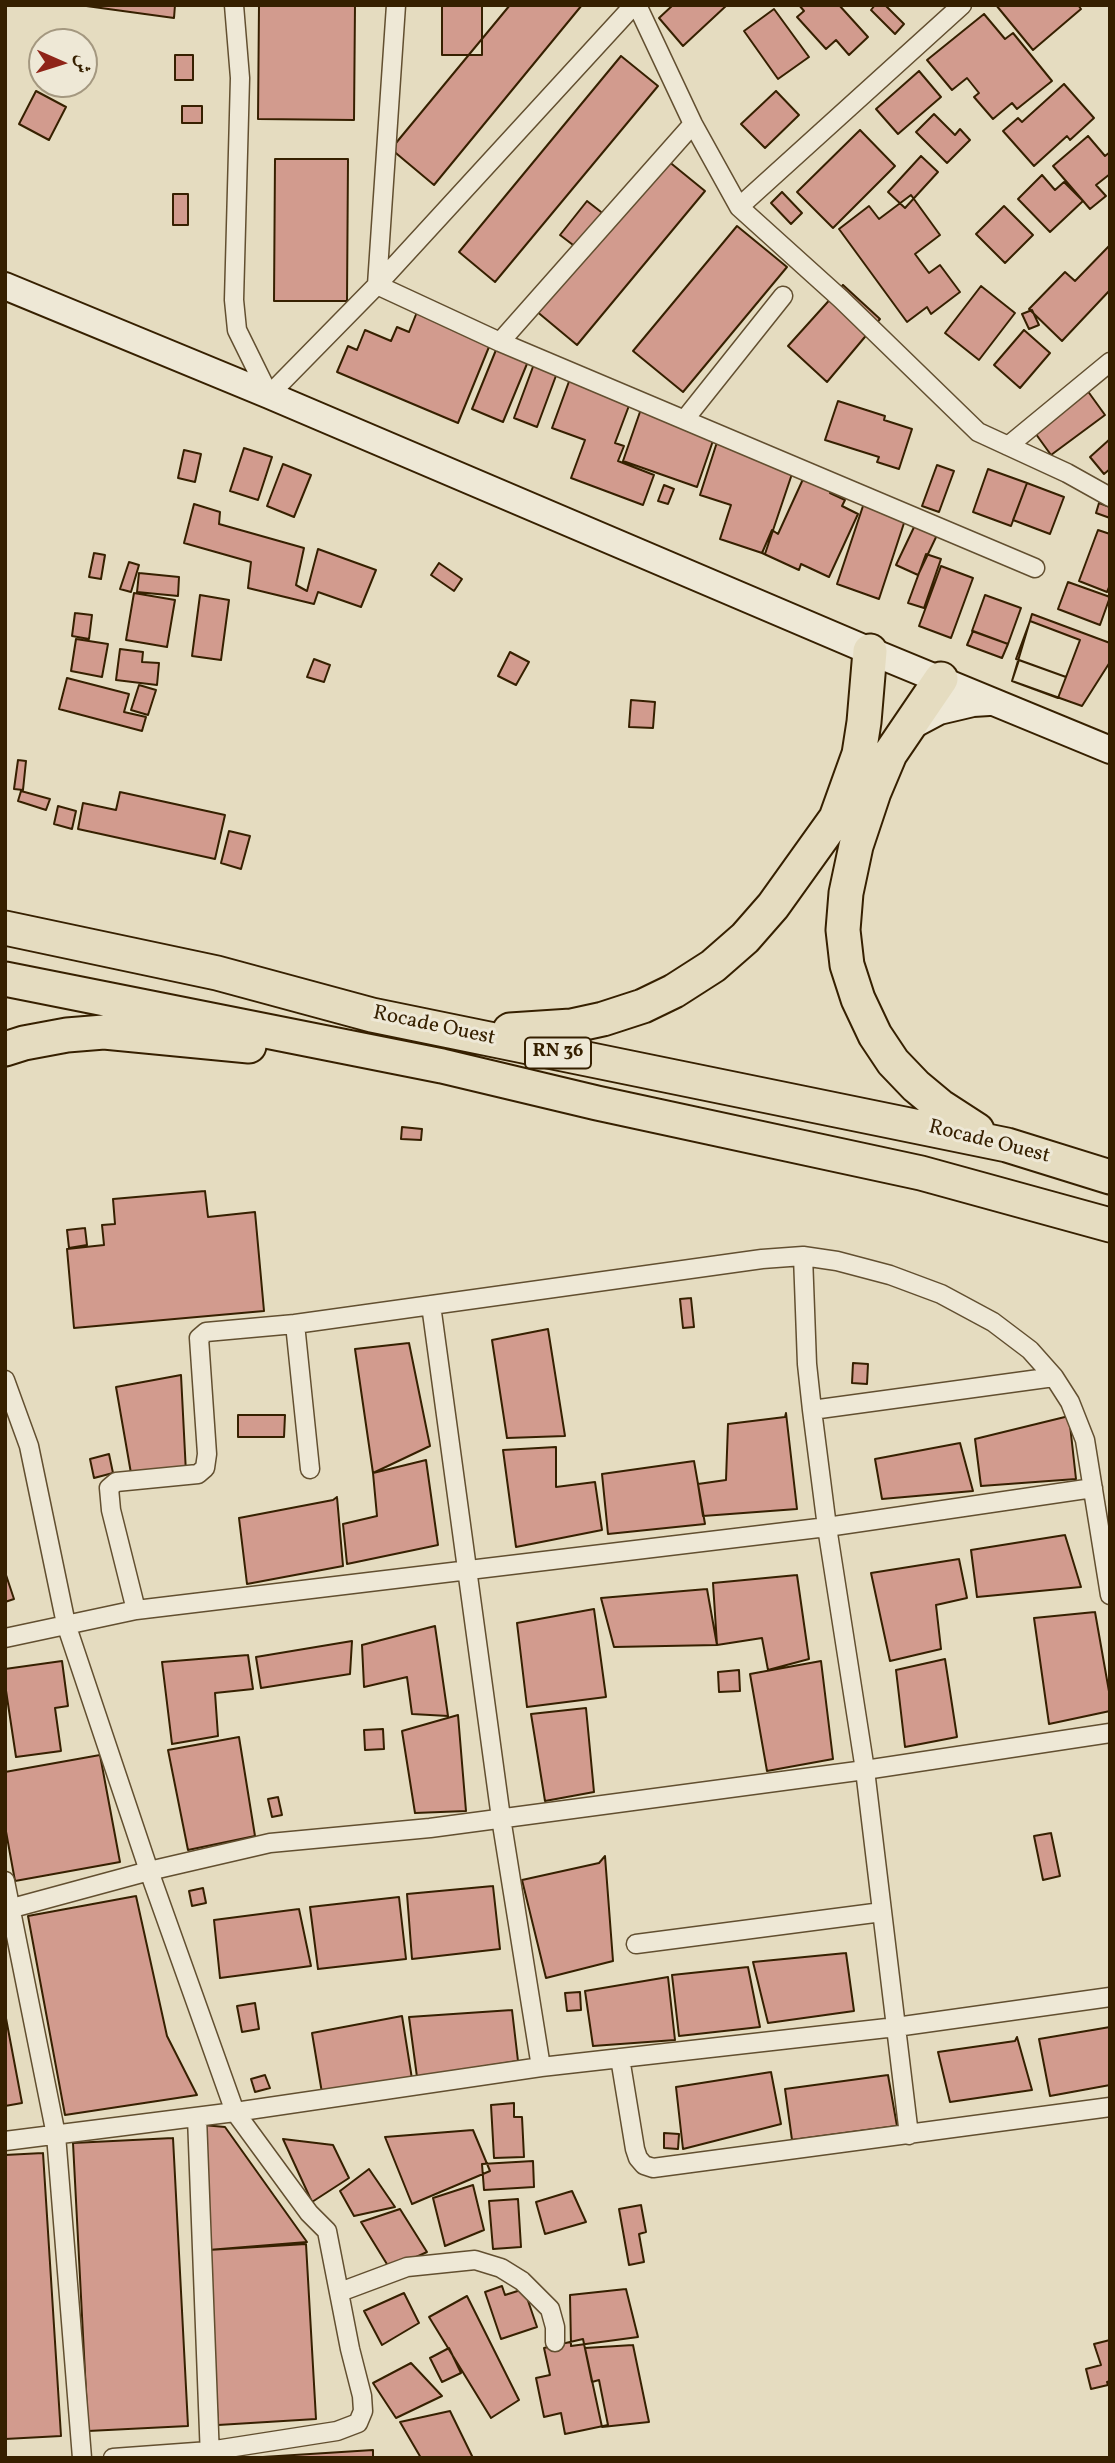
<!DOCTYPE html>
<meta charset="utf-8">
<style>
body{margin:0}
#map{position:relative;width:1115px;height:2463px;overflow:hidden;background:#e5dcc0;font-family:Vollkorn,Amiri,serif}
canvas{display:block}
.frame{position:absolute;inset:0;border:7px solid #362000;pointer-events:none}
.north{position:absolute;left:28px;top:28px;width:70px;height:70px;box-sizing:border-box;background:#eee8d6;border:2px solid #a49880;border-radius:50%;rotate:93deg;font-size:19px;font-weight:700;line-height:28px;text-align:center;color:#362000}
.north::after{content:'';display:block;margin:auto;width:24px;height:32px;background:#8f2418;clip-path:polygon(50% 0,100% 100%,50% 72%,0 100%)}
</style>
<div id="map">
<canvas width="1115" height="2463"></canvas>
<div class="frame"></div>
<div class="north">ش</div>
</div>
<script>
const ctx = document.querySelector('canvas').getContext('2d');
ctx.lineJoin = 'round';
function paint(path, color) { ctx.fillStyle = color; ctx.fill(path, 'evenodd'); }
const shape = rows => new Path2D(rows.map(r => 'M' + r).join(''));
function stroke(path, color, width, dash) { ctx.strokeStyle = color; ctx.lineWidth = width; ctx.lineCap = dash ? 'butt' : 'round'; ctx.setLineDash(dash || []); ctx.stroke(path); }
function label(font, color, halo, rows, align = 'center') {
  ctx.font = font + ' Vollkorn,serif'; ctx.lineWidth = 6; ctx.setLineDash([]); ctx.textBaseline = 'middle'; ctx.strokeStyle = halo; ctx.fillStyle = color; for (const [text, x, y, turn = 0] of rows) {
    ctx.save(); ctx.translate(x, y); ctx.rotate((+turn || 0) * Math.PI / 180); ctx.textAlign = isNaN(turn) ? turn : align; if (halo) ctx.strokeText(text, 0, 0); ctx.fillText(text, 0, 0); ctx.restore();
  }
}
const building = shape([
 [79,5,175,5,174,18,79,5],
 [259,5,355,5,354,120,258,119,259,5],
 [442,5,482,5,482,55,442,55,442,5],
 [510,5,582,5,434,185,391,149,510,5],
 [673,5,727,5,683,46,659,18,673,5],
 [799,5,839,5,868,37,849,55,836,40,826,49,797,17,804,11,799,5],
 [875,5,885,5,904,24,895,34,871,10,875,5],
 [996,5,1078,5,1081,9,1033,50,996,5],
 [774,9,809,57,778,79,744,31,774,9],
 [984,14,1005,39,1013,33,1052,81,1017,109,1012,103,993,119,974,97,979,93,967,78,952,90,927,60,984,14],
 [175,55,193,55,193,80,175,80,175,55],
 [621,56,658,86,495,282,459,252,621,56],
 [919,71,941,97,898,134,876,109,919,71],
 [1064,84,1094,118,1070,140,1067,136,1034,166,1003,131,1018,118,1022,122,1064,84],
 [36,91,66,107,49,140,19,124,36,91],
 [776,91,799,115,765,148,741,124,776,91],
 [182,106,202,106,202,123,182,123,182,106],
 [934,114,955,135,960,129,970,140,947,163,916,132,934,114],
 [860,130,895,166,833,228,797,192,860,130],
 [1088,136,1105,156,1110,152,1110,174,1096,185,1106,196,1090,209,1053,166,1088,136],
 [662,156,705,191,577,345,535,310,662,156],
 [921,156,938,172,905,208,888,192,921,156],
 [275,159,348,159,347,301,274,301,275,159],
 [1042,175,1055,190,1064,182,1083,201,1050,232,1018,199,1042,175],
 [782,192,802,213,791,224,771,203,782,192],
 [173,194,188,194,188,225,173,225,173,194],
 [911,195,940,235,915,254,929,273,940,265,960,292,931,314,927,307,907,322,839,229,869,206,879,219,911,195],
 [587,201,605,215,577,248,560,235,587,201],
 [1004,206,1033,235,1005,263,976,234,1004,206],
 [737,226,787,267,683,392,633,351,737,226],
 [1110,245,1110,290,1062,341,1029,309,1065,272,1075,281,1110,245],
 [843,285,880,319,827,382,788,346,843,285],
 [981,286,1015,313,979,360,945,333,981,286],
 [1032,310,1039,325,1029,329,1022,314,1032,310],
 [417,312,491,342,458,423,337,372,348,346,357,350,365,330,391,341,397,327,409,332,417,312],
 [1024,330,1050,353,1020,388,994,365,1024,330],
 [498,345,529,359,503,422,472,409,498,345],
 [534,364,557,373,537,427,514,418,534,364],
 [571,376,630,403,615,443,624,446,618,461,654,475,643,505,571,478,585,440,552,428,571,376],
 [1087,390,1105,415,1051,455,1033,430,1087,390],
 [838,401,885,416,884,420,912,429,899,469,877,462,879,457,825,440,838,401],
 [641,409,715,435,697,487,623,461,641,409],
 [718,439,795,465,765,554,720,539,731,505,700,495,718,439],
 [1110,439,1110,469,1104,474,1090,457,1110,439],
 [244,448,272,457,258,500,230,491,244,448],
 [184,450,201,454,195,482,178,478,184,450],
 [283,464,311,475,294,517,267,506,283,464],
 [937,465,954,471,939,512,922,506,937,465],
 [988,469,1027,483,1011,526,973,512,988,469],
 [804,477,831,490,830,493,845,500,842,506,858,514,829,577,801,564,799,570,762,553,772,530,778,534,804,477],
 [1027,483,1064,497,1050,534,1013,520,1027,483],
 [664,485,674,489,668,504,658,501,664,485],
 [865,500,907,514,879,599,837,584,865,500],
 [1099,503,1110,507,1110,518,1096,513,1099,503],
 [194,504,220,512,219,524,304,548,296,585,307,591,318,549,376,570,361,607,318,592,314,604,248,588,251,562,184,543,194,504],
 [916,523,938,533,918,575,896,565,916,523],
 [1098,530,1110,534,1110,585,1107,592,1079,581,1098,530],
 [94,553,105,555,101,579,89,577,94,553],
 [926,554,941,559,924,608,908,603,926,554],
 [129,562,139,565,131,592,120,589,129,562],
 [439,563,462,579,454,591,431,575,439,563],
 [941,566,973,578,951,638,919,626,941,566],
 [139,573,179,577,178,596,137,592,139,573],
 [1068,582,1110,597,1100,625,1058,609,1068,582],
 [134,593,175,600,167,647,126,640,134,593],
 [200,595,229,600,221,660,192,656,200,595],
 [985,595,1021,608,1008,644,972,631,985,595],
 [75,613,92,615,89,639,72,636,75,613],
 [1032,614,1110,643,1110,662,1082,706,1012,681,1032,614],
 [1030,621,1080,640,1066,677,1016,659,1030,621],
 [973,631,1008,644,1002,658,967,645,973,631],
 [76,639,108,644,102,677,71,671,76,639],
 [120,649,143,652,142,662,159,663,157,685,116,680,120,649],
 [510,652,529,662,516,685,498,676,510,652],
 [314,659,330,665,324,682,307,677,314,659],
 [1019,660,1066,677,1058,698,1012,681,1019,660],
 [67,678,129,694,124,712,146,717,142,731,59,709,67,678],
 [139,685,156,690,148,715,131,710,139,685],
 [631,700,655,702,653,728,629,727,631,700],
 [18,760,26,761,23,790,14,789,18,760],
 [21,791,50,799,46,810,18,801,21,791],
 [120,792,225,815,215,859,78,829,83,803,116,810,120,792],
 [58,806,76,811,72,829,54,824,58,806],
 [229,831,250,836,241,869,221,863,229,831],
 [402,1127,422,1129,421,1140,401,1139,402,1127],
 [205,1191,208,1217,255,1212,264,1311,74,1328,67,1249,104,1245,102,1225,115,1224,113,1199,205,1191],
 [85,1228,87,1245,69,1248,67,1230,85,1228],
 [691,1298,694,1327,683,1328,680,1299,691,1298],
 [548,1329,565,1436,507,1438,492,1340,548,1329],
 [409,1343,430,1446,373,1473,355,1349,409,1343],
 [853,1363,868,1364,867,1384,852,1383,853,1363],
 [181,1375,186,1473,132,1479,116,1387,181,1375],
 [786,1413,797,1509,703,1516,698,1484,726,1480,728,1424,785,1417,786,1413],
 [238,1415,285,1415,284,1437,238,1437,238,1415],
 [1069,1416,1076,1479,981,1486,975,1439,1069,1416],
 [960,1443,973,1491,882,1499,875,1459,960,1443],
 [556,1447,556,1487,595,1482,602,1530,516,1547,503,1450,556,1447],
 [109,1454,113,1473,94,1478,90,1459,109,1454],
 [426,1460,438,1545,347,1564,343,1524,377,1516,373,1473,426,1460],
 [694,1461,705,1524,608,1534,602,1474,694,1461],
 [337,1497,343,1566,247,1584,239,1518,333,1500,337,1497],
 [1065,1535,1081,1587,977,1597,971,1550,1065,1535],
 [959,1559,967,1598,936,1605,941,1649,890,1661,871,1573,959,1559],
 [5,1572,14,1599,5,1602,5,1572],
 [797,1575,809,1659,768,1670,762,1638,717,1645,713,1583,797,1575],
 [707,1589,717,1645,614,1647,601,1598,707,1589],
 [594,1609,606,1697,527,1707,517,1623,594,1609],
 [1095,1612,1110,1697,1110,1711,1049,1724,1034,1618,1095,1612],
 [435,1626,448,1716,412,1714,407,1677,364,1687,362,1645,435,1626],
 [352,1641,350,1674,261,1688,256,1657,352,1641],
 [248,1655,253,1689,215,1693,218,1736,172,1744,162,1662,248,1655],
 [945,1659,957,1737,905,1747,896,1670,945,1659],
 [62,1661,68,1706,55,1708,61,1751,16,1757,5,1684,5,1669,62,1661],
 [821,1661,833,1759,767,1771,750,1674,821,1661],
 [739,1670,740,1691,719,1692,718,1672,739,1670],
 [586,1708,594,1792,545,1801,531,1714,586,1708],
 [458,1715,466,1811,415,1813,402,1731,458,1715],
 [383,1729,384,1749,365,1750,364,1730,383,1729],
 [239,1737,255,1836,188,1850,168,1750,239,1737],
 [100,1755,120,1862,15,1881,5,1826,5,1772,100,1755],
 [278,1797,282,1815,272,1817,268,1799,278,1797],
 [1051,1833,1060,1876,1043,1880,1034,1836,1051,1833],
 [605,1856,613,1961,546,1978,522,1880,599,1863,605,1856],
 [493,1886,500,1949,412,1959,407,1894,493,1886],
 [203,1888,206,1903,192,1906,189,1891,203,1888],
 [136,1896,167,2036,197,2095,65,2115,28,1916,136,1896],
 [399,1897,406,1959,318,1969,310,1907,399,1897],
 [299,1909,311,1966,220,1978,214,1920,299,1909],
 [846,1953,854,2011,768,2023,753,1962,846,1953],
 [748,1967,760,2027,679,2036,672,1975,748,1967],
 [668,1977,675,2040,593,2046,585,1991,668,1977],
 [580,1992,581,2010,567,2011,565,1993,580,1992],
 [255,2003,259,2029,242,2032,237,2006,255,2003],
 [512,2010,518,2061,417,2077,409,2017,512,2010],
 [5,2013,22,2103,5,2106,5,2013],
 [402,2016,412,2079,322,2093,312,2033,402,2016],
 [1110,2027,1110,2085,1050,2096,1039,2039,1110,2027],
 [1017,2037,1032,2090,950,2102,938,2052,1015,2041,1017,2037],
 [771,2072,781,2124,683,2149,676,2087,771,2072],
 [265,2075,270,2088,255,2092,251,2079,265,2075],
 [888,2075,897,2126,792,2140,785,2089,888,2075],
 [514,2103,514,2117,522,2117,524,2157,494,2158,491,2105,514,2103],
 [203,2125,225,2127,307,2242,208,2250,203,2125],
 [473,2130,490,2171,412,2204,385,2137,473,2130],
 [664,2133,679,2134,678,2149,664,2148,664,2133],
 [173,2138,188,2426,88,2431,73,2143,173,2138],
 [283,2139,333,2145,349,2178,312,2202,283,2139],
 [43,2153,61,2436,5,2439,5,2155,43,2153],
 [533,2161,534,2187,484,2190,482,2164,533,2161],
 [369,2169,395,2207,354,2216,340,2191,369,2169],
 [473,2185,484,2230,445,2246,433,2198,473,2185],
 [572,2191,586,2222,545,2234,536,2202,572,2191],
 [518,2199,521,2247,493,2249,489,2201,518,2199],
 [641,2205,646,2232,639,2234,644,2262,629,2265,619,2209,641,2205],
 [400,2209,427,2252,390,2269,361,2222,400,2209],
 [306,2244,316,2419,218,2425,208,2250,306,2244],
 [502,2286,505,2295,524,2289,537,2327,501,2339,485,2292,502,2286],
 [626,2289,638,2337,571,2346,570,2295,626,2289],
 [404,2293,419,2323,382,2345,364,2311,404,2293],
 [467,2296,519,2400,491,2418,429,2317,467,2296],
 [583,2339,592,2382,599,2380,608,2425,565,2434,561,2413,544,2417,536,2378,550,2375,544,2348,583,2339],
 [1110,2340,1110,2381,1107,2382,1108,2385,1091,2389,1086,2369,1101,2365,1094,2344,1110,2340],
 [633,2345,649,2422,602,2427,585,2348,633,2345],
 [449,2348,461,2373,442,2382,430,2358,449,2348],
 [411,2363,442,2396,396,2418,373,2383,411,2363],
 [450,2411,473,2458,421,2458,400,2422,450,2411],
 [373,2450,373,2458,247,2458,373,2450]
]);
paint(building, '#d29b8e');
stroke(building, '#362000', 2);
const street = shape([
 [234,5,240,78,234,300,237,330,269,395,377,285,634,5],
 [396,5,377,285,500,342,1035,568],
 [637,5,693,124,739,207,841,299,978,432,1067,473,1110,497],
 [739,207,962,5],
 [500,342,693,124],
 [685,419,783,296],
 [1008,446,1110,362],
 [803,1256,807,1364,812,1410,827,1527,865,1770,909,2135],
 [431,1305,501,1818,541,2067],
 [5,1380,29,1446,66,1624,149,1871,235,2112,309,2213,327,2231,350,2349,362,2396,363,2411,358,2423,337,2431,209,2451,113,2458],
 [812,1410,1054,1377],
 [310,1469,295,1324,762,1259,803,1256,837,1261,890,1275,941,1294,993,1322,1030,1350,1054,1377,1070,1402,1085,1440,1110,1595],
 [136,1610,111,1510,109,1488,116,1482,198,1474,205,1468,207,1454,199,1338,206,1332,295,1324],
 [5,1638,136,1610,827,1527,1093,1488],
 [5,1881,56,2135,82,2458],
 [5,1910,149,1871,270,1843,430,1828,865,1770,1110,1733],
 [636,1944,882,1912],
 [620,2058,635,2149,638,2158,644,2165,653,2168,1110,2107],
 [197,2117,210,2458],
 [5,2141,235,2112,541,2067,896,2027,1110,1997],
 [340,2292,407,2267,475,2260,501,2268,522,2281,550,2309,555,2327,555,2342]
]);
const secondary = shape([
 [5,286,269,395,870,651,1110,750],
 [909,727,939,711,973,703,989,702]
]);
const highway = shape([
 [941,679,890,754,874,792,856,846,846,893,843,930,847,965,858,999,875,1035,893,1062,916,1086,940,1106,977,1130],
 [5,928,217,973,372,1015,1007,1145,1110,1177],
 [5,979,442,1066,597,1103,921,1173,1110,1225],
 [510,1030,571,1026,603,1019,643,1006,674,991,713,966,745,938,773,906,836,818,859,754,864,722,870,651],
 [5,1049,24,1043,67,1035,104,1032,249,1046]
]);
stroke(street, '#624f30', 21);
stroke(secondary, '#362000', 30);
stroke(highway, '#362000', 37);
stroke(street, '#eee8d6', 18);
stroke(secondary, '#eee8d6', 26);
stroke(highway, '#e5dcc0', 33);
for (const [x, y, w] of [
 [558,1053,66]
]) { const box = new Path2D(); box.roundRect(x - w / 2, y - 15.5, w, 31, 5); ctx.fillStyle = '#eee8d6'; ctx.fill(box); stroke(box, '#362000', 2); }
label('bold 19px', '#362000', null, [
 ["RN 36",558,1053]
]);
label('21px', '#362000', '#eee8d6', [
 ["Rocade Ouest",434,1027,12],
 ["Rocade Ouest",989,1143,14]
]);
</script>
